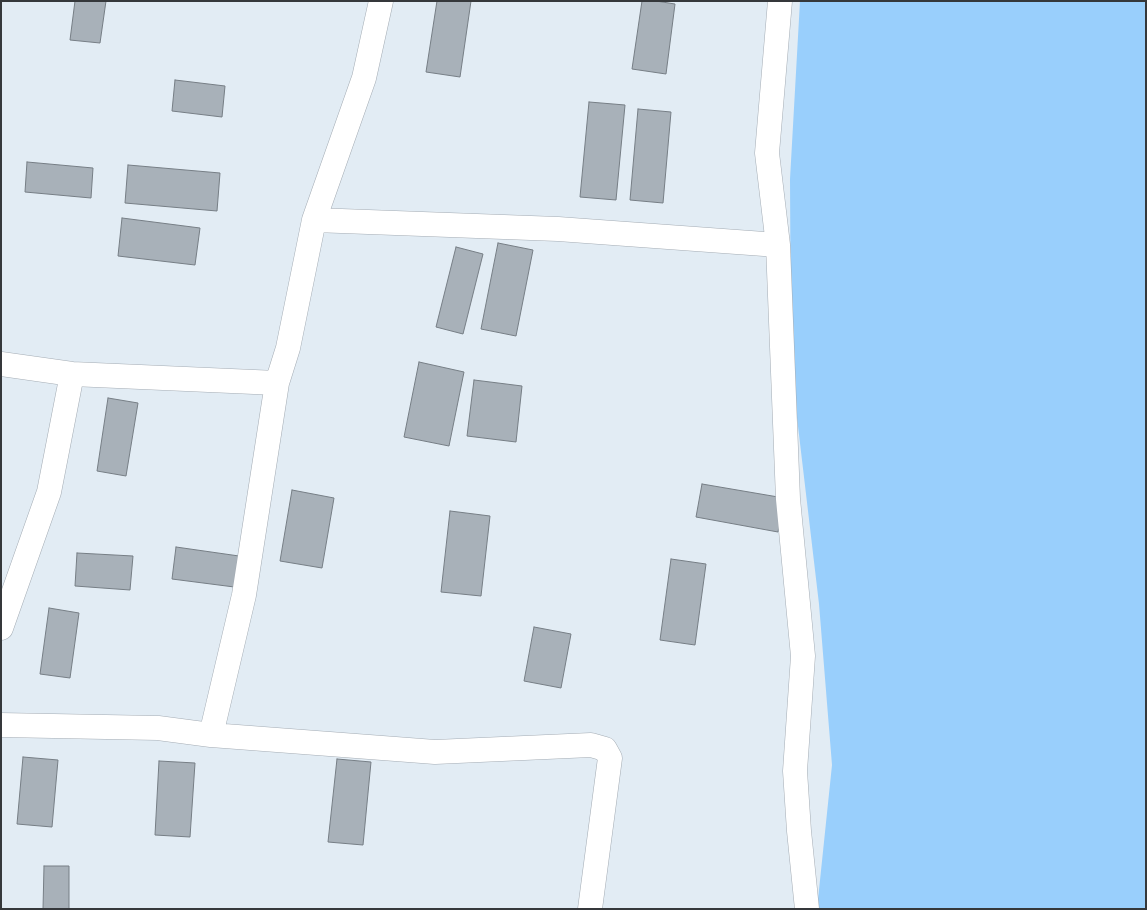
<!DOCTYPE html>
<style>
body{margin:0}
#map{position:relative;width:1147px;height:910px;overflow:hidden;background:#e2ecf4;font-family:Mulish,sans-serif}
canvas{display:block}
.frame{position:absolute;inset:0;border:2px solid #35383b;pointer-events:none}
</style>
<div id="map">
<canvas width="1147" height="910"></canvas>
<div class="frame"></div>
</div>
<script>
const ctx = document.querySelector('canvas').getContext('2d');
ctx.lineJoin = 'round';
function paint(path, color) { ctx.fillStyle = color; ctx.fill(path, 'evenodd'); }
const shape = rows => new Path2D(rows.map(r => 'M' + r).join(''));
function stroke(path, color, width, dash) { ctx.strokeStyle = color; ctx.lineWidth = width; ctx.lineCap = dash ? 'butt' : 'round'; ctx.setLineDash(dash || []); ctx.stroke(path); }
paint(shape([
 [800,1,1146,1,1146,909,817,909,832,765,819,604,791,367,790,179]
]), '#99cffc');
const building = shape([
 [75,1,106,1,100,43,70,40,75,1],
 [437,1,471,1,460,77,426,72,437,1],
 [642,1,656,1,675,4,666,74,632,69,642,1],
 [175,80,225,86,222,117,172,111,175,80],
 [589,102,625,105,616,200,580,197,589,102],
 [638,109,671,112,663,203,630,200,638,109],
 [27,162,93,168,91,198,25,192,27,162],
 [128,165,220,173,217,211,125,203,128,165],
 [122,218,200,228,195,265,118,256,122,218],
 [498,243,533,250,516,336,481,329,498,243],
 [456,247,483,254,463,334,436,327,456,247],
 [419,362,464,372,449,446,404,437,419,362],
 [474,380,522,386,516,442,467,436,474,380],
 [108,398,138,403,126,476,97,471,108,398],
 [702,484,784,498,778,532,696,517,702,484],
 [292,490,334,498,322,568,280,561,292,490],
 [450,511,490,516,481,596,441,592,450,511],
 [176,547,246,557,242,588,172,579,176,547],
 [77,553,133,556,130,590,75,586,77,553],
 [671,559,706,564,695,645,660,640,671,559],
 [49,608,79,613,70,678,40,674,49,608],
 [534,627,571,634,561,688,524,681,534,627],
 [23,757,58,760,52,827,17,824,23,757],
 [337,759,371,762,363,845,328,842,337,759],
 [159,761,195,763,190,837,155,835,159,761],
 [44,866,69,866,69,909,43,909,44,866]
]);
paint(building, '#a8b1b9');
stroke(building, '#767e85', 1);
const street = shape([
 [780,1,767,153,778,245,788,499,803,656,795,771,799,831,807,909],
 [314,220,558,229,778,245],
 [1,364,72,374,277,383],
 [1,628,49,492,72,374],
 [1,725,158,728,211,735,435,752,591,745,605,749,610,758,590,909],
 [211,735,244,595,277,383,288,348,314,220,364,78,381,1]
]);
stroke(street, '#a4acb4', 25);
stroke(street, '#fff', 24);
</script>
